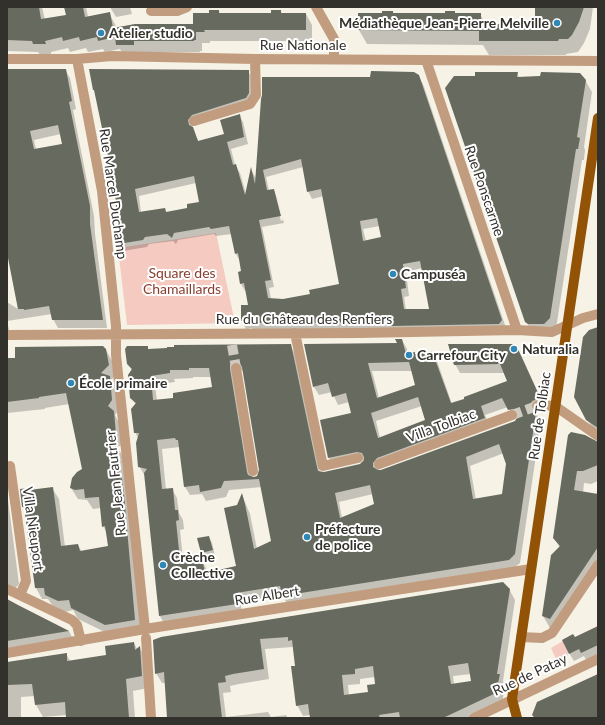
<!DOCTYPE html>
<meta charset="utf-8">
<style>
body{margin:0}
#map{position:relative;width:605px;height:725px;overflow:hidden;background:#f6f2e6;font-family:Lato,sans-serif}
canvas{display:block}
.frame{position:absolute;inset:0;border:8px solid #33312c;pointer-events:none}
</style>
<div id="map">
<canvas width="605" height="725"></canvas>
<div class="frame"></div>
</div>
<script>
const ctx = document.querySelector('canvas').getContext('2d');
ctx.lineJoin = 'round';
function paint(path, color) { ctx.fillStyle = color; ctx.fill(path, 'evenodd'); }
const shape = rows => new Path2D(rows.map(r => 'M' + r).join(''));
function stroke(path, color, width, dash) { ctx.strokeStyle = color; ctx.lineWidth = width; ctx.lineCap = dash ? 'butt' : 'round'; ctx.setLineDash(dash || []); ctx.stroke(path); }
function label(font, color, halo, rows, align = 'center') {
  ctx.font = font + ' Lato,sans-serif'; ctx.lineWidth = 4; ctx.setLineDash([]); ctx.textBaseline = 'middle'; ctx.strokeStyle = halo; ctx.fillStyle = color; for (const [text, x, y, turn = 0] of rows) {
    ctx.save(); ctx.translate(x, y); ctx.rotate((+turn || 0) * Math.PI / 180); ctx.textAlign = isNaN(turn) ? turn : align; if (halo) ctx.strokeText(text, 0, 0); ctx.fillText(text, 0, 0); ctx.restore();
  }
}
paint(shape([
 [216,233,235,323,127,325,118,248],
 [563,641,568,652,567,659,558,663,551,648]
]), '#f5cac1');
paint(shape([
 [7,7,42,7,45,20,67,15,65,7,86,7,88,17,109,13,117,28,194,25,210,14,219,11,220,14,272,14,281,11,282,14,306,14,312,25,312,41,210,41,210,43,202,43,202,51,200,51,200,52,139,52,124,56,120,49,105,52,103,49,88,52,86,48,70,52,68,48,51,52,51,55,40,55,38,52,7,51],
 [110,7,130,7,132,14,116,17],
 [536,7,593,7,590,29,584,43,578,52,566,54,566,55,489,55,483,45,367,44,359,30,383,14,393,12,394,14,446,14,454,12,456,14,480,14,486,25,536,25],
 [7,70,65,70,70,78,76,109,73,110,94,216,95,234,107,328,58,328,53,319,52,314,7,321,10,334,7,335,7,302,18,309,7,249],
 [61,134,63,144,36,149,34,140],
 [90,70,248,71,253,79,253,101,196,122,191,128,199,142,225,134,239,115,243,122,248,144,231,149,235,165,240,173,246,194,251,170,256,178,262,99,371,78,418,76,423,84,506,328,253,330,252,328,246,329,242,321,242,306,249,306,247,291,245,291,241,284,239,273,242,272,240,261,236,254,232,234,216,236,214,234,178,240,176,244,173,241,149,244,147,247,123,251,119,243,116,190,96,94,94,90],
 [303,167,308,191,312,199,324,196,340,285,311,295,283,300,271,299,269,288,274,287,262,227,284,223,277,198,273,190,269,191,266,177],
 [196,183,200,203,188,209,167,213,165,209,141,213,139,196],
 [275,197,277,197,283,220,281,221],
 [380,226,382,238,366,241,363,229],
 [422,268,431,310,406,310,404,297,409,296,406,272],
 [517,73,519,78,585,80,592,92,584,147,585,150,584,160,582,160,556,329,532,333,526,321,476,77],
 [598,328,598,436,596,434,587,419],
 [402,340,407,349,408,354,416,355,432,352,437,361,452,404,508,382,504,373,460,373,455,364,517,348,522,357,543,404,536,413,541,422,520,563,514,568,288,605,282,595,240,602,242,612,165,625,160,616,145,476,139,466,138,438,135,432,136,405,131,398,132,371,128,363,147,347,149,350,290,345,295,354,320,472,324,473,360,465,365,461,362,460,334,467,329,458,321,421,352,414,349,402,338,405,332,392,319,395,314,387,398,344],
 [240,370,244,371,260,474,255,478,251,478,234,379],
 [372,371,412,371,417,386,379,398],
 [193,377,212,377,214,388,174,399,157,401,155,385,175,382,174,379,193,378],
 [422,406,426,421,380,438,376,421],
 [508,407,514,418,519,417,515,422,378,471,382,467,490,427,485,415],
 [180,447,185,487,190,495,202,494,206,501,226,497,229,490,262,487,272,541,257,549,250,514,242,495,238,506,237,566,207,573,206,568,201,559,183,560,180,530,184,529,183,520,179,513,177,498,172,489,166,490,162,449],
 [504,453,507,464,503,495,476,500,470,466],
 [373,494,375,505,342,518,339,502],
 [106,350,112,361,114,377,111,380,116,388,118,411,115,415,119,423,122,445,117,447,123,456,141,631,111,635,78,619,73,610,65,612,52,605,48,599,42,599,36,588,25,510,23,507,21,489,29,491,52,488,59,499,65,547,78,545,82,552,109,547,107,533,103,526,101,508,93,509,87,500,78,499,71,488,83,470,69,404,45,408,45,409,7,413,7,359],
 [569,435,598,453,598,481,591,484,584,483,583,493,596,495,598,488,598,570,550,628,543,616,560,548,554,538],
 [7,492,19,584,14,590,7,588],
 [209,537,212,543,215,556,205,558,202,552],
 [509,589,515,600,503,681,505,685,502,704,471,718,311,718,311,715,303,716,297,705,296,667,293,647,265,649,269,679,239,684,230,686,231,692,223,693,226,717,268,712,271,717,286,715,288,718,168,718,166,683,162,683,156,673,154,641],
 [471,674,472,682,454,684,453,676],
 [375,677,376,685,369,693,349,696,348,685,360,684,360,679],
 [7,600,69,631,74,641,7,652],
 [598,627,598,654,586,660,584,656,574,661,569,653,575,638],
 [134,643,137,649,140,648,146,660,148,688,133,691,135,718,67,718,67,715,43,717,36,705,35,696,21,697,21,718,7,718,7,663,66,654,71,662,107,656]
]), '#0003');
paint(shape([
 [7,7,39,7,41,19,66,15,64,7,83,7,85,17,110,12,113,28,135,24,193,24,193,13,209,13,209,10,219,10,219,13,271,13,271,10,281,10,281,13,306,13,306,30,204,30,205,32,196,32,196,40,194,40,194,41,134,41,134,45,116,45,115,37,98,41,97,37,80,41,79,37,63,41,62,37,45,41,46,44,33,44,32,41,7,40],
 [535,7,584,7,579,22,572,35,568,39,559,39,558,41,479,41,479,31,358,30,358,13,382,13,382,11,393,11,393,13,445,13,445,11,455,11,455,13,481,13,481,24,535,24],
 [7,69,66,69,72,101,69,102,90,206,90,224,103,320,52,320,49,306,24,310,24,309,18,309,7,253],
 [58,125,62,144,34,149,30,131],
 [89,69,249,70,249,93,246,98,192,115,188,120,189,125,193,127,198,141,224,134,220,120,240,114,244,137,227,142,233,165,236,164,245,195,251,167,255,184,261,99,262,95,262,77,370,77,371,71,414,72,419,75,502,320,499,324,390,326,389,322,248,323,248,321,241,321,241,305,248,305,244,283,240,284,238,272,241,271,238,253,235,254,229,226,211,229,209,227,174,233,172,238,167,234,145,237,143,240,118,244,115,190,94,90,93,90],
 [301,159,307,192,321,189,339,284,309,290,310,294,283,299,268,298,265,281,271,280,259,220,281,216,274,189,267,190,263,170],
 [194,176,199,202,187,204,187,208,166,212,165,208,139,212,135,189],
 [377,218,381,237,363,241,360,221],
 [420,261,429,309,404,309,401,289,406,288,403,264],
 [475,72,518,72,517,77,540,76,541,72,580,73,586,80,577,137,580,138,578,149,576,149,550,318,544,324,528,324,525,322,445,88,454,76,475,76],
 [598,327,598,428,586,420,574,397,583,337,589,330],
 [395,339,402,339,406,354,415,352,415,354,432,351,451,403,464,399,464,397,507,381,500,364,454,365,448,344,512,344,517,347,539,395,538,399,532,401,531,405,532,411,536,412,515,554,509,560,282,596,280,586,236,593,237,604,159,616,144,473,147,469,138,467,136,443,139,433,134,433,131,409,136,403,130,398,128,375,132,369,127,364,125,349,127,346,148,346,148,349,167,348,167,347,174,347,174,345,291,344,317,467,318,471,324,472,360,464,364,460,364,457,362,453,357,452,328,458,320,420,351,413,346,393,332,397,328,383,313,387,304,344,397,343],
 [235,362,239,362,242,367,259,470,257,476,254,477,248,475,247,472,230,369,230,365],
 [409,362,415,385,377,398,368,363],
 [189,368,209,368,212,387,173,393,173,398,153,400,151,376,170,373,170,370,189,370],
 [418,397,425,420,378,438,371,413],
 [502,398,508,410,513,409,518,412,518,416,515,421,381,470,378,470,373,467,373,463,377,458,485,418,481,406],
 [175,438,176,440,178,440,184,487,199,485,200,492,221,488,224,481,259,479,271,541,254,549,245,504,242,493,237,505,224,508,236,566,205,573,202,558,180,560,176,521,179,520,178,510,175,510,173,488,162,489,157,440],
 [499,444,506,464,502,494,473,499,466,457],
 [370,485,374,504,340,518,335,493],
 [103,346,106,349,109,365,101,373,110,376,112,400,108,406,114,411,116,435,110,437,117,444,120,469,119,476,122,479,124,494,135,620,105,625,71,608,69,600,58,601,45,595,44,588,35,588,24,507,22,507,20,489,29,488,29,490,53,487,61,546,78,544,80,551,108,546,105,526,102,527,99,497,85,498,84,489,75,490,70,488,72,478,77,472,82,469,66,393,39,397,39,398,7,402,7,358,15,358,15,347],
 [571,432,585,435,598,442,598,465,583,471,577,471,574,490,598,494,598,547,550,619,542,616,551,555,560,546,553,538,568,435],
 [209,536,213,550,201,553,197,538],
 [503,582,510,589,497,674,500,674,496,693,443,718,400,718,399,712,379,715,380,718,310,718,308,704,296,706,291,666,295,666,292,640,288,641,288,637,260,639,264,669,233,674,225,676,226,682,218,683,222,718,167,718,164,672,155,674,153,640,161,637],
 [468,663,471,681,451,684,448,666],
 [373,666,375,684,367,685,368,692,344,695,342,675,355,674,355,669],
 [7,599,18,605,69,631,7,641],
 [598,626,598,645,581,653,579,649,569,654,562,640,573,634,575,637],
 [134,642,135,650,140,646,142,676,126,679,129,718,66,718,65,702,35,705,32,684,7,685,7,662,67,653,67,661,106,655,105,646],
 [598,674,598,718,535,718,532,715,537,702]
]), '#676a5f');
stroke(shape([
 [232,345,236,368],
 [512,415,537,406]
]), '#cfcbc1', 10, [10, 5]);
stroke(shape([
 [316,7,334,39,334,59],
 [151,11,177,11,187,7],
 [7,59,77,59,112,56,255,59,598,61],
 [77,59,102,191,116,326,116,355,145,629],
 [426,60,517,330],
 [194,121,250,104,256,95,255,59],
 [295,333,323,466,358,458],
 [7,335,359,333,517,330,552,332,583,318,598,314],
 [236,368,253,471],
 [537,406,540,405,555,406,598,436],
 [379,464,512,415],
 [10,466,26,581,20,595],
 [7,589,72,620,77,625,81,641],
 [521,637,542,638,552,633,598,565],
 [146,638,151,718],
 [7,653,145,629,531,569],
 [474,718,598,659]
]), '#c19c7e', 10);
stroke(shape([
 [517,718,512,699,598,118]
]), '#925306', 10);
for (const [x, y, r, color] of [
 [557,23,4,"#2e87b5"],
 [101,33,4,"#2e87b5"],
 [393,274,4,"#2e87b5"],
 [514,349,4,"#2e87b5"],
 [409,355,4,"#2e87b5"],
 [71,383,4,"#2e87b5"],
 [307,537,4,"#2e87b5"],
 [163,565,4,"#2e87b5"]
]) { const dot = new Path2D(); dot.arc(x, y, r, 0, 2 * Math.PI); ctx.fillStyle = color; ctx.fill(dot); stroke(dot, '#fff', 1.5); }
label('bold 14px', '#33312c', '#fff', [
 ["Médiathèque Jean-Pierre Melville",549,23,"right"],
 ["Atelier studio",109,33],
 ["Campuséa",401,274],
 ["Naturalia",522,349],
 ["Carrefour City",417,355],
 ["École primaire",79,383],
 ["Préfecture",315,529],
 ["de police",315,545],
 ["Crèche",171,557],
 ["Collective",171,573]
], 'left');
label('14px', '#33312c', '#fff', [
 ["Rue Nationale",303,45],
 ["Rue Ponscarme",484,191,71],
 ["Rue Marcel Duchamp",113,194,82],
 ["Rue du Château des Rentiers",304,319],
 ["Rue de Tolbiac",540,416,-82],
 ["Villa Tolbiac",441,426,-20],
 ["Rue Jean Fautrier",116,483,-96],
 ["Villa Nieuport",33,529,82],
 ["Rue Albert",267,596,-9],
 ["Rue de Patay",530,675,-25]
]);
label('14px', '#873e2f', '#fff', [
 ["Square des",182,273],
 ["Chamaillards",182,289]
]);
</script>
